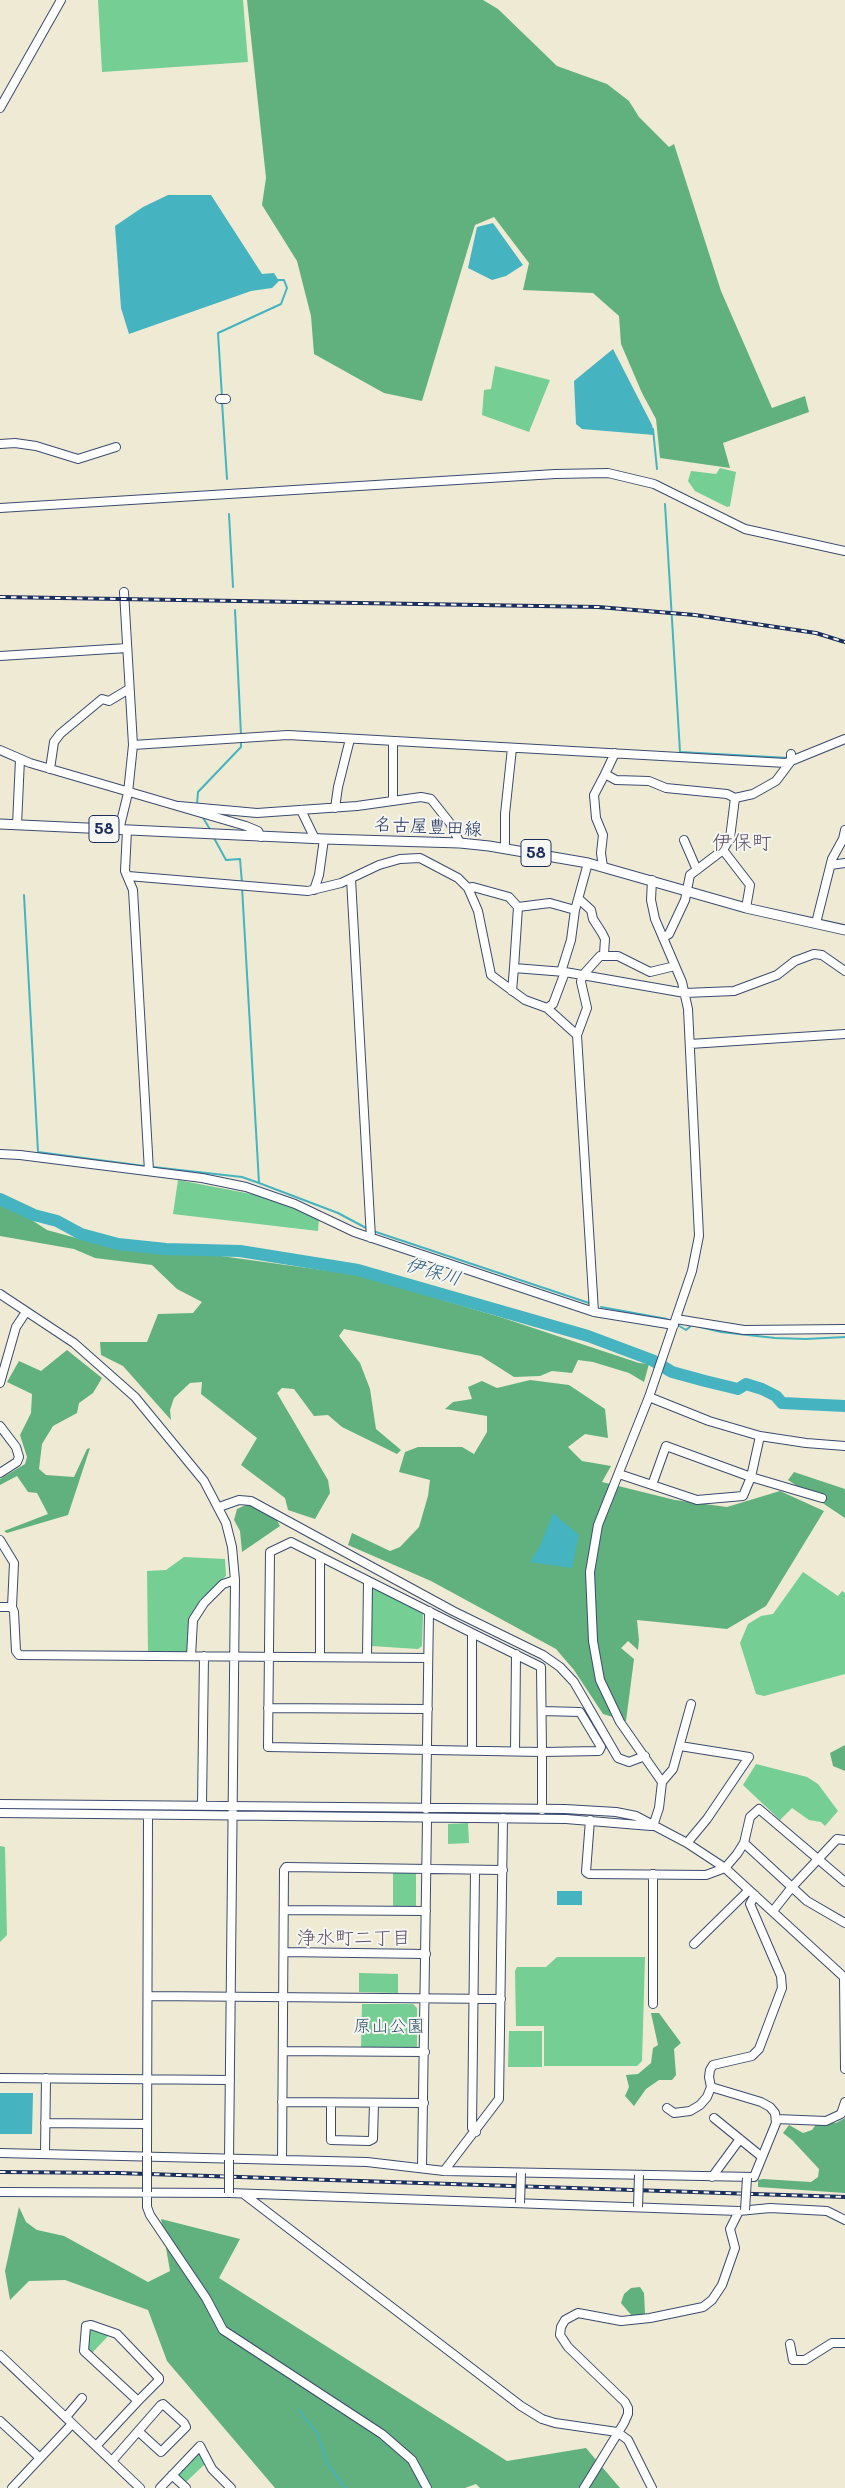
<!DOCTYPE html>
<meta charset="utf-8">
<style>
body{margin:0}
canvas{display:block;background:#eeead4}
</style>
<canvas width="845" height="2488"></canvas>
<script>
const ctx = document.querySelector('canvas').getContext('2d');
ctx.lineJoin = 'round';
function paint(path, color) { ctx.fillStyle = color; ctx.fill(path, 'evenodd'); }
const shape = rows => new Path2D(rows.map(r => 'M' + r).join(''));
function stroke(path, color, width, dash) { ctx.strokeStyle = color; ctx.lineWidth = width; ctx.lineCap = dash ? 'butt' : 'round'; ctx.setLineDash(dash || []); ctx.stroke(path); }
function label(font, color, halo, rows, align = 'center') {
  ctx.font = font + ' Mali,"Klee One",sans-serif'; ctx.lineWidth = 4; ctx.setLineDash([]); ctx.textBaseline = 'middle'; ctx.strokeStyle = halo; ctx.fillStyle = color; for (const [text, x, y, turn = 0] of rows) {
    ctx.save(); ctx.translate(x, y); ctx.rotate((+turn || 0) * Math.PI / 180); ctx.textAlign = isNaN(turn) ? turn : align; if (halo) ctx.strokeText(text, 0, 0); ctx.fillText(text, 0, 0); ctx.restore();
  }
}
paint(shape([
 [98,0,243,0,248,62,102,72],
 [495,366,550,380,529,432,482,415,484,390,491,389],
 [720,468,736,472,730,506,727,507,695,491,688,481,691,471,716,474],
 [178,1180,262,1196,319,1218,318,1231,173,1214],
 [184,1557,225,1559,226,1576,200,1600,189,1619,187,1652,148,1652,147,1571,166,1570],
 [803,1572,838,1596,842,1591,845,1593,845,1674,764,1696,756,1694,740,1643,748,1624,761,1616,773,1614],
 [372,1588,421,1610,423,1614,422,1646,418,1649,371,1646,370,1590],
 [756,1764,807,1777,818,1784,838,1811,825,1826,821,1822,809,1820,792,1808,780,1820,743,1785],
 [468,1823,469,1843,448,1844,448,1824],
 [0,1846,5,1847,7,1935,0,1942],
 [393,1871,416,1871,416,1906,393,1906],
 [557,1957,645,1957,642,2061,637,2066,544,2066,544,2026,516,2026,515,1971,517,1967,546,1967],
 [359,1973,398,1974,398,1993,359,1992],
 [362,2004,413,2004,417,2008,417,2048,361,2049],
 [509,2031,542,2031,542,2067,508,2067],
 [93,2328,110,2334,92,2353,87,2348,88,2331],
 [201,2451,206,2463,185,2483,177,2475]
]), '#75ce94');
paint(shape([
 [247,0,483,0,498,9,557,66,607,84,629,101,639,117,669,147,674,144,721,291,772,408,805,396,809,412,723,443,730,468,660,458,656,419,642,393,621,344,619,316,593,293,523,290,529,263,494,217,475,225,422,401,384,393,314,354,311,316,297,261,262,205,266,178],
 [0,1205,18,1211,47,1230,109,1247,163,1253,221,1256,358,1275,503,1318,639,1363,649,1364,644,1382,629,1373,593,1362,578,1360,572,1373,552,1371,540,1376,514,1377,481,1356,344,1329,339,1336,360,1363,370,1389,376,1429,401,1450,397,1454,342,1427,328,1415,314,1416,294,1389,282,1388,277,1393,328,1480,330,1493,315,1519,288,1510,285,1498,241,1465,257,1438,201,1394,202,1382,190,1383,174,1398,170,1410,171,1420,123,1366,101,1355,100,1342,147,1342,158,1314,193,1313,202,1302,177,1289,152,1265,95,1258,74,1249,0,1236],
 [67,1350,102,1378,93,1393,79,1403,77,1413,53,1426,42,1444,39,1469,46,1475,74,1477,87,1449,90,1448,68,1515,7,1533,4,1531,48,1514,37,1493,28,1492,17,1476,0,1485,0,1479,25,1464,27,1457,20,1435,31,1413,32,1394,7,1382,19,1361,41,1371],
 [530,1380,569,1385,605,1409,608,1438,585,1434,568,1447,582,1461,611,1466,602,1482,675,1500,727,1507,780,1491,824,1511,766,1606,727,1629,637,1620,639,1640,638,1650,628,1641,621,1648,634,1659,626,1721,603,1714,574,1670,556,1649,431,1581,348,1545,352,1533,390,1551,400,1547,419,1527,428,1496,430,1480,399,1472,405,1452,418,1447,462,1447,474,1454,487,1432,487,1416,445,1409,453,1402,472,1399,468,1387,482,1381,497,1388],
 [794,1472,845,1489,845,1518,788,1480],
 [248,1504,275,1517,280,1526,242,1552,240,1531,234,1520,237,1509],
 [845,1745,845,1771,833,1766,830,1753],
 [651,2013,659,2013,681,2043,674,2049,676,2075,672,2080,659,2080,646,2089,634,2106,625,2096,629,2087,626,2075,638,2074,651,2063,653,2048,658,2045],
 [845,2118,845,2193,758,2187,758,2180,763,2179,811,2182,818,2177,819,2169,792,2140,783,2133,789,2125,803,2133,812,2130,817,2123,836,2123],
 [19,2207,26,2222,37,2230,64,2236,148,2282,170,2271,161,2219,240,2239,219,2278,507,2461,586,2448,620,2488,480,2488,476,2484,465,2488,275,2488,167,2361,148,2310,65,2280,29,2281,10,2300,5,2271],
 [640,2287,644,2293,645,2314,632,2316,621,2303,624,2294,631,2288]
]), '#60b17e');
paint(shape([
 [168,195,211,195,262,274,274,273,279,281,272,288,251,291,129,334,121,308,115,226,143,207],
 [493,223,523,265,506,276,492,280,468,268,477,227],
 [613,349,652,425,654,435,582,429,576,424,574,381],
 [553,1513,579,1535,572,1568,530,1562,540,1546],
 [557,1891,582,1891,582,1905,557,1905],
 [0,2093,33,2093,32,2134,0,2134]
]), '#45b3c0');
stroke(shape([
 [222,397,218,333,281,304,287,288,284,280,276,280],
 [222,402,227,479],
 [653,429,657,469],
 [665,504,680,752,789,758],
 [229,514,233,587],
 [235,610,241,735],
 [826,743,845,735],
 [197,805,198,792,241,747,241,740],
 [202,816,211,831],
 [214,838,226,860,240,859,242,883],
 [242,887,259,1183,338,1213,368,1229],
 [24,895,38,1152,144,1166],
 [153,1167,242,1177,259,1183],
 [373,1231,589,1303],
 [601,1307,667,1319,672,1322],
 [676,1324,686,1330,692,1325],
 [696,1326,721,1332,775,1338,806,1339,845,1337],
 [299,2410,318,2435,327,2463,345,2488]
]), '#45b3c0', 2);
stroke(shape([
 [0,1199,34,1215,57,1221,81,1234,118,1244,166,1249,240,1251,358,1270,588,1336,652,1360,672,1372,705,1381,738,1389,746,1384,762,1389,776,1396,782,1403,845,1406]
]), '#45b3c0', 12);
const minor = shape([
 [0,108,61,0],
 [220,399,226,399],
 [0,444,15,443,36,446,78,459,116,447],
 [0,508,555,474,608,473,654,484,745,529,845,551],
 [0,656,127,648],
 [393,742,393,801],
 [133,745,288,735,786,763,845,739],
 [0,750,30,763,246,826,258,831,261,837],
 [615,753,605,774,616,780,649,781,666,788,727,794,735,798,753,794,776,781,791,761,791,754],
 [50,769,54,742,60,734,102,699,109,701,129,689],
 [179,806,257,813,357,806,421,797,431,799,450,823,460,843],
 [335,808,338,787,350,739],
 [301,810,315,839],
 [17,825,20,759],
 [119,830,128,793,133,745,124,592],
 [127,830,125,871,133,890,149,1171],
 [684,840,697,870],
 [505,848,505,814,512,748],
 [723,850,730,838,735,798],
 [831,865,845,863],
 [603,867,601,853,603,835,596,818,594,795,605,774],
 [128,876,308,891,341,883,379,865,400,859,420,858,458,878,468,888,478,911,491,975,525,1000,547,1008,577,1035,594,1312],
 [351,879,371,1238],
 [652,880,651,900,655,919,682,982,688,1009,699,1236,692,1271,649,1397,598,1525,590,1572,593,1641,600,1680,620,1722,662,1782,659,1808,653,1826],
 [468,888,473,887,509,897,518,907,514,968],
 [314,890,319,875,324,839],
 [580,900,591,910,593,919,602,933,605,939,604,954],
 [518,907,550,903,575,910],
 [816,923,832,859,843,839,845,830],
 [663,938,669,934,685,900,690,875,723,850,750,885,746,908],
 [561,972,571,940,575,910,588,863],
 [512,991,514,968,565,972,685,993,734,991,777,975,795,961,814,954,822,955,845,971],
 [547,1008,553,1004,565,972],
 [577,1035,587,1008,581,982,582,976,600,956,618,956,650,972,675,966],
 [690,1044,845,1034],
 [0,1154,20,1155,202,1178,246,1187,295,1204,354,1232,594,1312,674,1325],
 [0,1294,74,1343,135,1397,204,1481,226,1523,232,1547,235,1580,229,2160],
 [676,1319,744,1330,845,1329],
 [0,1383,16,1327,26,1312],
 [649,1397,709,1421,760,1436,806,1443,845,1446],
 [0,1426,16,1447,19,1457,17,1462,0,1473],
 [619,1474,697,1500,743,1496,751,1477,760,1436],
 [652,1485,666,1446,751,1477,822,1498],
 [219,1507,239,1500,251,1501,453,1611,543,1655,560,1667,574,1682,618,1758,629,1762,645,1756],
 [0,1540,14,1563,12,1607],
 [0,1607,12,1607,14,1612,16,1651,19,1655,428,1658],
 [472,1633,541,1667,542,1752,599,1751,601,1747,580,1712,542,1711],
 [191,1656,193,1620,204,1603,223,1584,235,1580],
 [320,1657,320,1557],
 [367,1657,368,1581],
 [268,1708,428,1709],
 [680,1746,749,1757,707,1819,687,1843],
 [472,1750,472,1633,291,1542,270,1552,268,1747,542,1752,542,1810],
 [515,1751,516,1654],
 [662,1782,673,1769,691,1704],
 [0,1804,565,1809,616,1812,636,1816,687,1843,725,1868,845,1978],
 [202,1805,204,1656],
 [426,1809,429,1611],
 [0,1813,566,1819,651,1826],
 [590,1820,586,1872,589,1874,706,1875,725,1868,737,1854,744,1843,750,1817,759,1809,845,1882],
 [744,1843,807,1901,845,1923],
 [475,1870,472,2128,476,2132],
 [285,1910,426,1911],
 [773,1911,792,1887,837,1839,845,1840],
 [694,1944,749,1890],
 [284,1952,426,1954],
 [844,1977,845,2069],
 [148,1996,501,1999],
 [653,2004,653,1874],
 [283,2051,425,2052],
 [0,2078,230,2080],
 [282,2102,424,2103],
 [331,2103,331,2140,369,2141,373,2139,374,2103],
 [667,2108,674,2113,690,2111,700,2105,707,2097,711,2087],
 [714,2118,762,2157],
 [776,2119,826,2121,841,2114,845,2102],
 [45,2123,146,2124],
 [0,2153,367,2162,444,2171,754,2177,776,2123,775,2113,770,2107,761,2102,711,2087,709,2077,710,2070,713,2065,752,2056,759,2049,782,1988,781,1976,750,1904,755,1895],
 [45,2153,46,2078],
 [147,2156,148,1815],
 [282,2160,284,1870,286,1867,503,1870],
 [422,2168,427,1819],
 [444,2171,499,2099,503,1818],
 [712,2177,740,2139],
 [0,2192,229,2193,739,2211,770,2208,827,2211,845,2220],
 [147,2192,147,2207,150,2215,206,2298,223,2330,382,2434,412,2460,427,2488],
 [245,2195,521,2406,542,2419,555,2423,617,2432,628,2440,652,2488],
 [790,2344,793,2360,805,2360,832,2343,845,2343],
 [0,2355,140,2488],
 [66,2417,82,2398],
 [0,2421,40,2458],
 [96,2446,138,2401,159,2380,159,2378,117,2334,91,2325,86,2326,84,2351,138,2401],
 [112,2461,161,2405,163,2404,184,2423,186,2427,161,2452,138,2431],
 [172,2475,186,2488],
 [12,2488,72,2424],
 [160,2488,200,2446,212,2469,231,2488],
 [584,2488,624,2423,628,2414,628,2408,625,2402,568,2347,560,2335,561,2327,565,2320,578,2313,621,2321,650,2318,703,2307,712,2300,722,2285,735,2248,730,2229,739,2211]
]);
const major = shape([
 [0,824,324,839,460,843,489,846,588,863,746,908,845,930]
]);
stroke(minor, '#3b4b70', 10);
stroke(major, '#3b4b70', 11);
stroke(minor, '#fff', 8);
stroke(major, '#fff', 9);
const rail = shape([
 [0,597,598,607,695,615,816,633,845,642],
 [0,2172,118,2173,845,2197]
]);
stroke(rail, '#1b2f5e', 4);
stroke(rail, '#f6f6f2', 2, [5.5]);
const minorBridge = shape([
 [147,2156,147,2192],
 [229,2160,229,2193],
 [520,2203,521,2173],
 [638,2207,639,2175],
 [745,2210,747,2178]
]);
stroke(minorBridge, '#3b4b70', 10, []);
stroke(minorBridge, '#fff', 8);
for (const [x, y, w] of [
 [104,829,30],
 [536,853,30]
]) { const box = new Path2D(); box.roundRect(x - w / 2, y - 13.5, w, 27, 4); ctx.fillStyle = '#f6f6f2'; ctx.fill(box); stroke(box, '#1b2f5e', 1); }
label('bold 16px', '#1b2f5e', null, [
 ["58",104,829],
 ["58",536,853]
]);
label('18px', '#1b2f5e', '#f6f6f2', [
 ["名古屋豊田線",428,827,3]
]);
label('18px', '#32576c', '#f6f6f2', [
 ["原山公園",389,2026]
]);
label('italic 19px', '#2a5d80', '#f6f6f2', [
 ["伊保川",433,1272,16]
]);
label('19px', '#615368', '#f6f6f2', [
 ["浄水町二丁目",354,1938]
]);
label('20px', '#615368', '#f6f6f2', [
 ["伊保町",742,843]
]);
</script>
